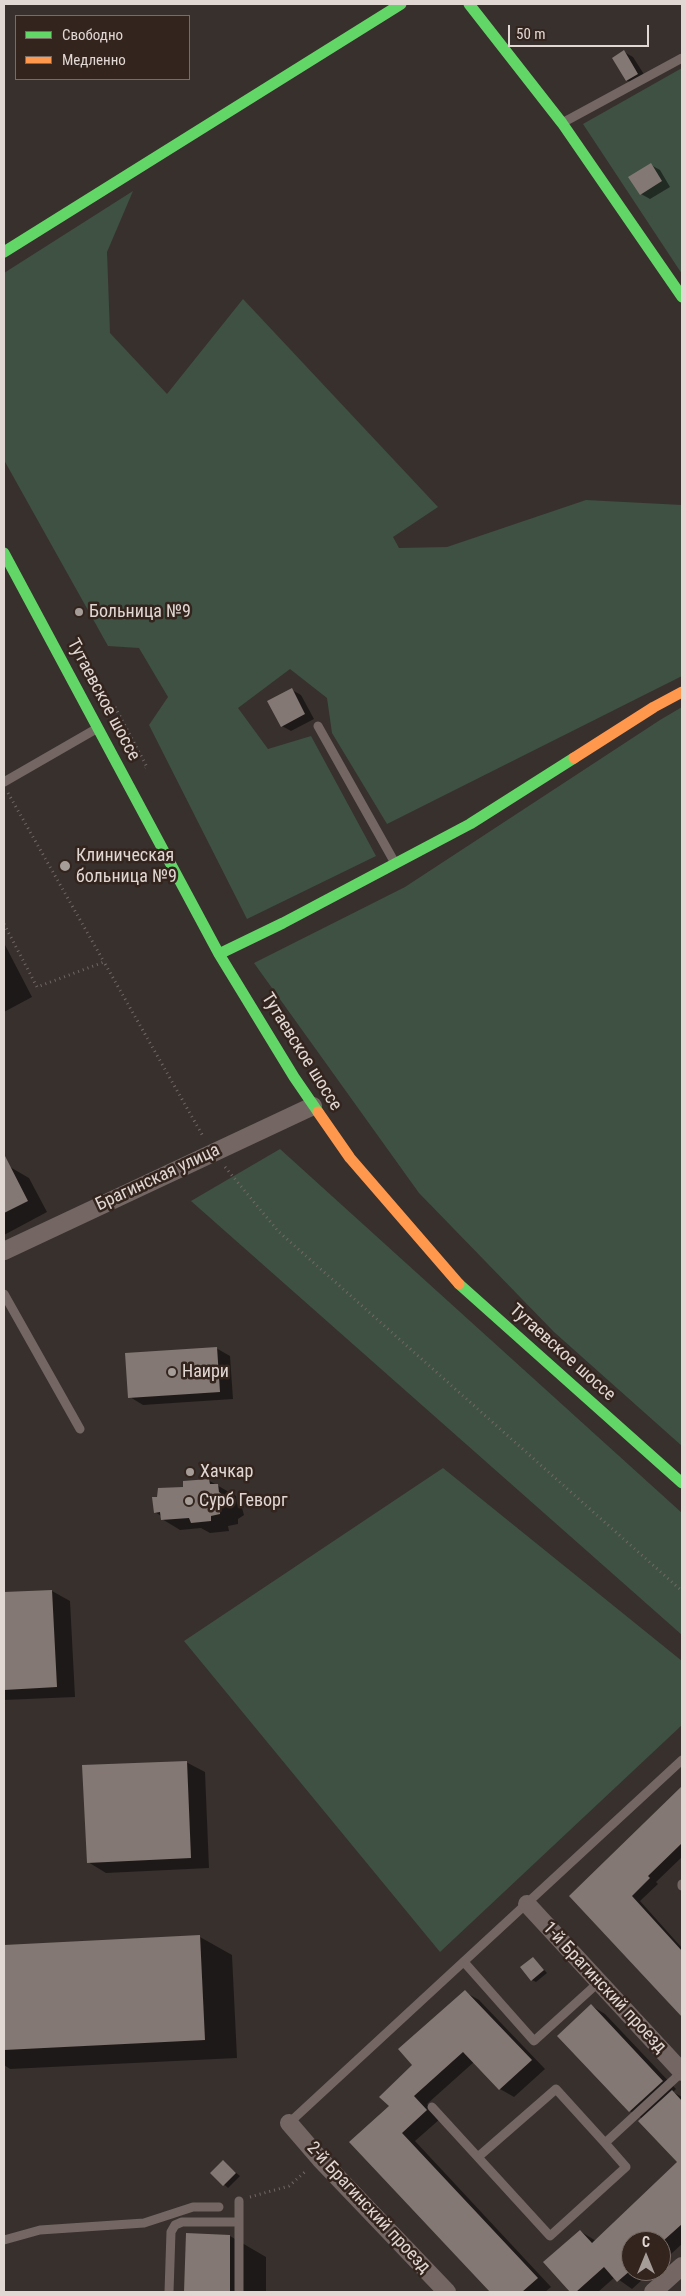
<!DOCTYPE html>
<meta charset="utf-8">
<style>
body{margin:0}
#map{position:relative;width:686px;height:2296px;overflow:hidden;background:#38302d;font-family:"Roboto Condensed",sans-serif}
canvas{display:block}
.frame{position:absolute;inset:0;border:5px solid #e1d7d3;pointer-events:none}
.legend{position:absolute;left:15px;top:15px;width:175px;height:65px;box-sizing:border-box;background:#33241e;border:1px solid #796c66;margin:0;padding:6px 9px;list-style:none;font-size:15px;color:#e1d7d3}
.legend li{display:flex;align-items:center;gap:10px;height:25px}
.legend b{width:25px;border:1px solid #796c66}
.north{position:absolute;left:621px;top:2231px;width:50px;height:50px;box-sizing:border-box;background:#33241e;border:1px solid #796c66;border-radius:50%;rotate:0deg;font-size:14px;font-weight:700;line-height:20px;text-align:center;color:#e1d7d3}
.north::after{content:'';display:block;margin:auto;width:18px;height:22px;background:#a69d99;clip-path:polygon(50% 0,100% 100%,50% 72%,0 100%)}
.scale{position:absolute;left:508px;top:25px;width:141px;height:22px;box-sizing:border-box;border:2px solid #e1d7d3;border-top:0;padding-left:6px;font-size:15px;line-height:18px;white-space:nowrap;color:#e1d7d3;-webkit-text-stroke:4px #33241e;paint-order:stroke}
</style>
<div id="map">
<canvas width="686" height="2296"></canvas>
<div class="frame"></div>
<ul class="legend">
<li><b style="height:6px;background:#63d668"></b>Свободно</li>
<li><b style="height:6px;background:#ff974d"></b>Медленно</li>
</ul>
<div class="north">С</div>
<div class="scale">50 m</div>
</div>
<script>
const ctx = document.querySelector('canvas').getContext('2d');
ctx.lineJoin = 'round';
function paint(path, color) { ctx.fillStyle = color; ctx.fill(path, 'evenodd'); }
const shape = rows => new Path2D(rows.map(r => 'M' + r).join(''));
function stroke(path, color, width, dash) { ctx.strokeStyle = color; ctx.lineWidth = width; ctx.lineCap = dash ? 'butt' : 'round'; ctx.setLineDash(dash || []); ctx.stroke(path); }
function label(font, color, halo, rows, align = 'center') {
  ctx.font = font + ' "Roboto Condensed",sans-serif'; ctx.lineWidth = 5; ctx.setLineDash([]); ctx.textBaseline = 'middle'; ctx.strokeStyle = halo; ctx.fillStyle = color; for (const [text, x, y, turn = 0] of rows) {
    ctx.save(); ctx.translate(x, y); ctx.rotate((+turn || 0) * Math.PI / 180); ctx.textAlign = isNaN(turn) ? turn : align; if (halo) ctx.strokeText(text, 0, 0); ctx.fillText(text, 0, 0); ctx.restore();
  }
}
paint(shape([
 [682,68,682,274,583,124],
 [133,191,107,252,110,333,167,394,243,299,438,507,393,537,399,548,447,547,586,500,682,505,682,676,387,824,332,733,327,698,290,669,238,708,268,749,311,736,376,856,247,919,149,725,168,697,139,648,108,646,4,460,4,273],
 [682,707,682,1446,554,1332,419,1193,254,963,405,887,660,720],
 [280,1149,682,1513,682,1635,191,1201],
 [443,1468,682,1661,682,1725,440,1952,184,1641]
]), '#3e5143');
paint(shape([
 [624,52,633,57,647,79,636,85,626,80],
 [651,165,660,170,670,187,650,199,641,194],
 [292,690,301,695,314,719,291,731,282,726],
 [4,943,32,997,4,1012],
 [10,1167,29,1178,47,1212,4,1235,4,1170],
 [216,1348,230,1356,233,1399,143,1405,130,1397],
 [208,1480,236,1496,237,1504,242,1508,244,1515,238,1519,238,1524,228,1526,229,1531,210,1533,201,1528,180,1530,162,1519,161,1516,155,1512,158,1498],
 [52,1591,70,1601,75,1697,4,1700,4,1593],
 [186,1762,205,1772,209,1868,106,1873,88,1862],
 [682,1788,682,1857,656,1882,658,1884,640,1901,682,1948,682,2015,571,1896],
 [200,1937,232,1955,237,2058,10,2069,4,2065,4,1946],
 [533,1958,547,1973,536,1982,532,1980],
 [465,1992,479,2000,545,2069,514,2097,500,2089,474,2062,427,2104,440,2119,415,2141,551,2287,545,2292,492,2292,351,2142,391,2106,414,2065],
 [592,2006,605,2014,676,2089,673,2092,682,2097,682,2244,661,2263,661,2241,631,2241,631,2271,652,2271,632,2289,615,2277,598,2292,572,2292,545,2262,580,2231,596,2241,679,2162,643,2119,630,2111,558,2036],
 [223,2162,240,2176,228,2188,212,2173],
 [187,2234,230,2236,266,2257,266,2292,185,2292]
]), '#0007');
paint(shape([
 [624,50,638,74,626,81,612,58],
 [651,163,662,181,640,195,628,177],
 [292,688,305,714,281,727,267,701],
 [4,1154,28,1201,4,1213],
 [217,1347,220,1392,128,1398,125,1353],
 [209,1479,210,1484,218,1484,219,1492,224,1496,226,1505,220,1509,220,1514,211,1516,211,1521,191,1523,189,1518,161,1520,160,1512,154,1513,152,1497,157,1497,158,1488,183,1487,183,1481],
 [52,1590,57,1687,4,1690,4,1592],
 [187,1761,191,1858,87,1863,82,1765],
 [682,1786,682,1843,648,1876,650,1878,632,1896,682,1951,682,2017,569,1896],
 [200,1935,205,2040,4,2050,4,1945],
 [533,1957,544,1970,531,1981,520,1967],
 [465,1990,532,2060,499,2090,463,2052,414,2096,427,2110,402,2133,538,2278,522,2292,490,2292,349,2142,389,2106,379,2097,412,2065,398,2049],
 [591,2004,663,2081,629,2112,557,2036],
 [672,2090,682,2101,682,2224,663,2241,631,2241,631,2270,617,2282,604,2267,576,2292,570,2292,543,2262,580,2230,592,2243,677,2162,638,2121],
 [223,2160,236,2173,223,2186,210,2173],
 [186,2233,230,2235,230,2292,184,2292]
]), '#837873');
stroke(shape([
 [115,707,147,767,145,768],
 [8,793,104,962],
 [4,924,37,987,104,962,204,1138],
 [225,1167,278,1231,682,1591],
 [250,2197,289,2186,306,2171]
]), '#726865', 3, [1, 4]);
stroke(shape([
 [564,122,682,58],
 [318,726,395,863],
 [4,782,96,729],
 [4,1294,80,1429],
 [682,1884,682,1886],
 [464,1962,534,2041,599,1982],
 [432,2107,550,2236,626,2167,605,2143,682,2072],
 [289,2123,682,1760],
 [478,2157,556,2089,605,2143],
 [4,2240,40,2230,144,2223,193,2207,219,2207],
 [169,2292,171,2232,175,2225,182,2222,239,2222],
 [239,2292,239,2201]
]), '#736663', 9);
stroke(shape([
 [4,1251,313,1106],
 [527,1904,682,2072],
 [289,2123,320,2159,447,2292],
 [653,2292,682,2266]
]), '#736663', 18);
stroke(shape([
 [469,4,562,123,682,297],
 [4,252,401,4],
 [4,553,219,954,294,1077,318,1112],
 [219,954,283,923,470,824,574,758],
 [459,1284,682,1483]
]), '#63d668', 11);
stroke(shape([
 [574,758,654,707,682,692],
 [318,1112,350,1158,459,1284]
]), '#ff974d', 11);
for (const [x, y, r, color] of [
 [79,612,5,"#a69d99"],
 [65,866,6,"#a69d99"],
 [172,1372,5,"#a69d99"],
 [190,1472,5,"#a69d99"],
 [189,1501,5,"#a69d99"]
]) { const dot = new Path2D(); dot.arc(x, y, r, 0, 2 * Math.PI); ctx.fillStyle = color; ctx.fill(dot); stroke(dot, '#33241e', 2); }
label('18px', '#e1d7d3', '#33241e', [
 ["Больница №9",89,612],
 ["Клиническая",76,856],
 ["больница №9",76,877],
 ["Наири",182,1372],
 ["Хачкар",200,1472],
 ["Сурб Геворг",199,1501]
], 'left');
label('18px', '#e1d7d3', '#33241e', [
 ["Тутаевское шоссе",103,700,62],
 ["Тутаевское шоссе",301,1052,58],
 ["Брагинская улица",158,1178,-25],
 ["Тутаевское шоссе",562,1353,42],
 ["1-й Брагинский проезд",604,1988,47],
 ["2-й Брагинский проезд",368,2208,47]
]);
</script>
